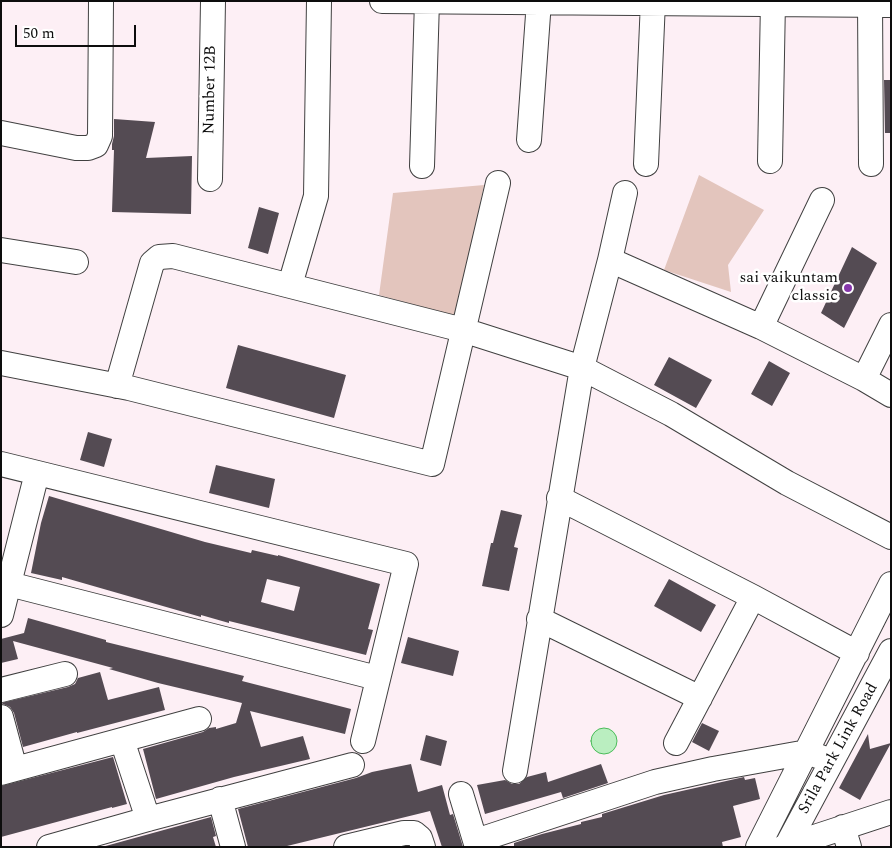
<!DOCTYPE html>
<style>
body{margin:0}
#map{position:relative;width:892px;height:848px;overflow:hidden;background:#fdeff5;font-family:Spectral,serif}
canvas{display:block}
.frame{position:absolute;inset:0;border:2px solid #0d0d0d;pointer-events:none}
.scale{position:absolute;left:15px;top:25px;width:121px;height:22px;box-sizing:border-box;border:2px solid #0d0d0d;border-top:0;padding-left:6px;font-size:15px;line-height:18px;white-space:nowrap;color:#0d0d0d;-webkit-text-stroke:4px #fff;paint-order:stroke}
</style>
<div id="map">
<canvas width="892" height="848"></canvas>
<div class="frame"></div>
<div class="scale">50 m</div>
</div>
<script>
const ctx = document.querySelector('canvas').getContext('2d');
ctx.lineJoin = 'round';
function paint(path, color) { ctx.fillStyle = color; ctx.fill(path, 'evenodd'); }
const shape = rows => new Path2D(rows.map(r => 'M' + r).join(''));
function stroke(path, color, width, dash) { ctx.strokeStyle = color; ctx.lineWidth = width; ctx.lineCap = dash ? 'butt' : 'round'; ctx.setLineDash(dash || []); ctx.stroke(path); }
function label(font, color, halo, rows, align = 'center') {
  ctx.font = font + ' Spectral,serif'; ctx.lineWidth = 5; ctx.setLineDash([]); ctx.textBaseline = 'middle'; ctx.strokeStyle = halo; ctx.fillStyle = color; for (const [text, x, y, turn = 0] of rows) {
    ctx.save(); ctx.translate(x, y); ctx.rotate((+turn || 0) * Math.PI / 180); ctx.textAlign = isNaN(turn) ? turn : align; if (halo) ctx.strokeText(text, 0, 0); ctx.fillText(text, 0, 0); ctx.restore();
  }
}
paint(shape([
 [699,175,764,210,728,265,731,292,664,270],
 [484,185,456,317,379,295,393,193]
]), '#e3c5bd');
const water = shape([
 '591 741a13 13 0 1 1 26 0a13 13 0 1 1-26 0Z'
]);
paint(water, '#baeec0');
stroke(water, '#4bbb5a', 1);
paint(shape([
 [884,80,891,80,891,133,885,133],
 [114,119,155,122,146,158,192,156,191,214,112,212,114,150,112,150,112,144,114,136],
 [259,207,279,213,268,254,248,248],
 [852,247,877,263,844,328,821,313],
 [238,345,346,375,334,418,226,388],
 [669,357,712,380,696,408,654,385],
 [769,361,790,373,772,406,751,394],
 [88,432,112,439,104,467,80,460],
 [216,465,275,479,269,508,209,493],
 [49,496,205,542,251,553,252,550,278,556,278,555,380,584,368,629,373,630,366,655,229,621,229,623,201,615,201,617,62,577,62,580,31,573,41,523],
 [267,579,300,587,294,611,261,602],
 [501,510,522,515,514,547,518,548,509,591,482,586,491,543,493,543],
 [669,579,716,605,701,632,654,606],
 [28,618,106,640,106,642,244,676,242,681,351,709,345,734,250,711,261,747,303,736,310,759,234,777,156,799,143,749,203,732,209,728,216,727,216,729,236,723,242,703,158,683,109,669,113,668,13,641,18,659,1,663,1,639,24,633],
 [408,637,459,651,453,676,401,663],
 [100,672,108,700,159,687,165,710,77,733,77,732,23,747,14,713,10,707,1,703,68,687,75,684,78,678],
 [702,723,719,731,709,751,692,742],
 [868,734,870,749,891,743,860,800,839,788],
 [426,735,447,741,441,766,420,760],
 [113,757,127,804,112,808,112,807,1,837,1,786],
 [411,764,418,792,442,785,450,815,453,814,463,847,442,847,430,811,283,847,248,847,238,809,356,778,372,772],
 [601,764,608,783,563,798,561,792,485,814,477,785,505,780,512,784,519,784,527,777,546,772,548,782],
 [744,777,745,780,755,778,760,799,733,806,741,837,722,842,723,847,514,847,514,843,542,834,581,824,581,822,602,817,602,814,664,795],
 [211,817,216,836,213,837,216,847,102,847]
]), '#544b53');
const minor = shape([
 [382,1,891,5],
 [870,1,871,164],
 [1,133,76,148,88,148,96,145,100,136,101,1],
 [529,140,539,1],
 [770,161,773,1],
 [646,164,653,1],
 [422,166,427,1],
 [210,179,213,1],
 [1,250,76,262],
 [610,260,625,193],
 [290,285,316,196,319,1],
 [761,327,822,200],
 [1,363,129,388,432,464,498,183],
 [864,379,891,325],
 [117,386,152,263,159,257,173,256,463,330,582,368,671,414,787,483,891,537],
 [1,464,406,564,363,741],
 [559,498,753,597,857,653],
 [9,584,377,678],
 [1,615,37,473],
 [539,619,700,698],
 [1,690,65,674],
 [1,717,15,769],
 [122,740,148,819],
 [676,743,753,597],
 [515,771,582,368,610,260,761,327,864,379,891,395],
 [1,773,199,719],
 [461,794,477,847],
 [220,799,233,847],
 [843,827,849,847],
 [476,841,655,782,713,769,807,752,831,761],
 [49,847,148,819,352,765],
 [346,847,404,833,414,833,420,838,423,847],
 [758,847,891,584],
 [784,847,891,812],
 [786,847,891,651]
]);
stroke(minor, '#404040', 26);
stroke(minor, '#fff', 24);
for (const [x, y, r, color] of [
 [848,288,5,"#8637aa"]
]) { const dot = new Path2D(); dot.arc(x, y, r, 0, 2 * Math.PI); ctx.fillStyle = color; ctx.fill(dot); stroke(dot, '#fff', 2); }
label('16px', '#0d0d0d', '#fff', [
 ["Number 12B",211,90,-89],
 ["Srila Park Link Road",839,749,-61]
]);
label('16px', '#0d0d0d', '#fff', [
 ["sai vaikuntam",838,279],
 ["classic",838,297]
], 'right');
</script>
